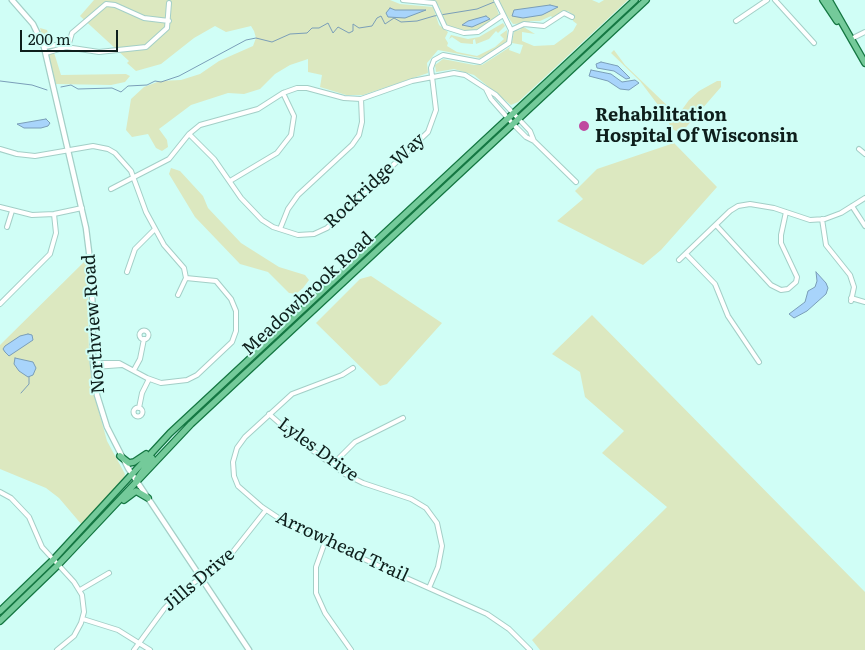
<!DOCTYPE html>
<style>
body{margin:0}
#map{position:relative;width:865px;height:650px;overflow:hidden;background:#d0fef6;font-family:Literata,serif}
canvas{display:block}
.scale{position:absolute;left:20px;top:30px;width:98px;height:22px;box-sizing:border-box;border:2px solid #0e1f1c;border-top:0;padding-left:6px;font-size:15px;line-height:18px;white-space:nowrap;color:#0e1f1c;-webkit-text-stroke:4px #d0fef6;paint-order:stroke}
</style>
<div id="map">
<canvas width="865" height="650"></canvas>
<div class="scale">200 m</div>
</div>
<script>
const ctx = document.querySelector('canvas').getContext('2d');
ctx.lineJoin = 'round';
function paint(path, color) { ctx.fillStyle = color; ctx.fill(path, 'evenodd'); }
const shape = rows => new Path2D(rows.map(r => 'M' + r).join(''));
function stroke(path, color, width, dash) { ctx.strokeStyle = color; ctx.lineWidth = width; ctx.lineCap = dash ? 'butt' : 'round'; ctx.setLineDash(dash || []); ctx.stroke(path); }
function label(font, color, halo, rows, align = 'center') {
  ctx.font = font + ' Literata,serif'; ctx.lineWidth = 4; ctx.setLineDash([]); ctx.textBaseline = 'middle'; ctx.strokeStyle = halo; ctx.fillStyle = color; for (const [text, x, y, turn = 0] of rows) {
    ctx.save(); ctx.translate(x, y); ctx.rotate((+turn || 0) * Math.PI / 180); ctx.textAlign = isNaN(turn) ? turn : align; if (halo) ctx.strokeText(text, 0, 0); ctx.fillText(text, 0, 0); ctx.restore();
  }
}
paint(shape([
 [94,0,390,0,400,4,433,7,439,25,448,32,445,38,448,43,447,46,457,52,477,56,495,47,504,39,500,35,507,30,507,41,487,56,480,58,438,50,427,63,428,73,363,95,346,95,320,87,322,75,308,72,308,59,290,65,275,74,260,89,244,94,228,93,191,105,159,129,167,140,168,147,162,151,156,148,148,134,132,137,126,130,131,99,144,87,160,81,181,80,200,74,219,61,253,46,256,38,254,31,251,26,226,32,215,26,194,38,161,64,136,71,127,63,129,61,80,16],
 [432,0,494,0,499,15,479,29,466,31,446,25,439,6],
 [499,0,592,0,599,3,604,0,628,0,518,102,511,105,474,75,454,69,436,72,435,65,443,59,474,65,482,65,510,47,509,50,520,54,523,45,512,43,514,31,520,30,522,26,535,34,522,32,522,41,534,46,554,45,573,31,577,24,573,21,573,15,568,11,562,12,553,18,551,16,540,21,530,21,529,23,513,24,502,9],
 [503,23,505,26,498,33,496,31,489,39,476,44,475,39,473,40,473,44,461,43,452,37,449,39,451,35,468,39,479,37],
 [40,28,47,30,61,75,126,74,130,76,125,82,111,85,56,84],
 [614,50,625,65,675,113,681,111,689,100,699,91,717,81,721,81,721,87,681,133,674,130,669,124,671,112,658,105,640,81,611,53],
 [674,143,717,187,661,250,643,265,557,221,583,199,575,191,597,169],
 [171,168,180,171,203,196,208,208,241,243,279,267,305,275,309,280,303,288,296,294,289,293,268,272,240,264,195,217,169,174],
 [87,259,89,359,93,390,107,441,125,474,124,479,82,525,59,498,46,488,0,469,0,345],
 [371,276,442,323,387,384,380,386,316,323,360,279],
 [592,315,865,592,865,650,540,650,532,640,667,507,602,453,624,431,585,397,580,372,552,354]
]), '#dce8c0');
const water = shape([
 [550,5,558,7,542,15,523,18,512,16,514,10,550,5],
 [390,8,395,10,426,10,405,18,388,17,386,13,390,8],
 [486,16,490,19,472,27,462,25,468,21,486,16],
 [601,62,618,66,630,78,626,79,614,71,597,68,596,64,601,62],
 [591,70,611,74,622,82,635,80,639,83,629,90,620,89,608,81,589,76,591,70],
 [46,119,50,123,48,126,41,128,24,128,17,124,46,119],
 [816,272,826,283,828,288,826,294,807,311,794,318,789,314,805,302,808,291,815,287,817,281,816,272],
 [28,334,32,335,33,340,9,356,5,352,3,349,5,346,20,336,28,334],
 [15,358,33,362,36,368,33,375,28,377,19,371,14,364,15,358]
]);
paint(water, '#a8d4fb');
stroke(water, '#7a9eb8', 1);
stroke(shape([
 [0,81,32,85,47,90],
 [61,87,71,85,78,89,112,88,121,92,128,86,147,85,155,81,161,82,179,76,246,40,256,38,272,42,290,34,307,33,312,28,319,28,328,23,333,33,338,27,349,33,353,31,353,24,359,28,372,26,377,18,381,16,385,24,394,18,401,22,417,21,434,16,477,9,499,0],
 [21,393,29,384,29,377]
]), '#7a9eb8', 1);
const minor = shape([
 [403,0,434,3,445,27,464,33,478,32,503,15],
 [775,0,814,43],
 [736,21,767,0],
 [511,30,524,24,544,26,564,13,572,17],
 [851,39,865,32],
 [44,47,61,44,66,47,46,53],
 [66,47,99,52,146,47,167,28,169,3],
 [68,47,72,33,106,4,115,5,144,18,169,21],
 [486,89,491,99,513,124,526,137,534,141,576,182],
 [189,134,214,159,241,198,262,220,273,227,298,235,314,234,327,228,428,132,436,110,431,68,434,60,443,55,480,62,509,43,511,30,496,0],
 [0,149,17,154,35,156,93,146,108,149,115,153,131,171,146,212,164,245,184,268,186,278,178,295],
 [859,149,865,154],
 [230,181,277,153,291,135,294,116,283,93],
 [111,189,169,159,189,134,200,125,258,109,283,93,297,88,307,88,344,98,361,99,412,81,454,73,465,75,496,95,530,131,534,141],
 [852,206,865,226],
 [0,207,32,215,54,214,82,208],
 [822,219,826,245,850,275,854,287,851,301],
 [716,225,771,285,781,290,788,289,796,282,797,277,781,243,781,235,786,212],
 [7,227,12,211],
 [280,229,288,209,298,195,352,145,359,135,362,122,361,99],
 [686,254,715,284,728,316,759,362],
 [679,260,730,211,738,206,750,204,774,208,810,220,825,219,841,213,865,198],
 [127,272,135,249,155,229],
 [851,298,865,302],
 [0,304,50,254,56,233,54,214],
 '139.5 335a4.5 4.5 0 1 1 9 0a4.5 4.5 0 1 1-9 0Z',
 [93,363,119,363,147,378,161,383,187,380,197,375,232,342,236,331,236,311,231,299,216,281,186,278],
 [94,367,122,365],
 [353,368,342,375,292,394,245,437,237,448,233,462,234,476,238,486,262,507,292,527,487,614,509,629,530,650],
 [134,370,140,359,144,339],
 '133.5 412a4.5 4.5 0 1 1 9 0a4.5 4.5 0 1 1-9 0Z',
 [139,408,142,393,149,379],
 [269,414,301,442,345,474,363,483,411,499,426,508,437,523,442,546,438,567,429,588],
 [332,465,355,442,403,418],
 [0,492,11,498,29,517,42,547,74,582,82,595,84,612,81,623,74,636,57,650],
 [325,542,316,567,316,593,325,613,351,650],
 [80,590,109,573],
 [83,619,118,630,150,650],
 [134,650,164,609,177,595,228,558,266,510]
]);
const tertiary = shape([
 [12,0,33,24,44,47,86,228,92,276,93,363,97,395,107,427,128,468,249,650]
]);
const primary = shape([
 [823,0,837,21],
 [829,0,865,63],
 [120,456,129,463,134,462,146,454],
 [137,479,152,458],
 [124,500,136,491,148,498],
 [0,611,53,560,170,433,635,0],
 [0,621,58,565,191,424,646,0]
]);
stroke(minor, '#a3cfc7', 6);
stroke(tertiary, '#a3cfc7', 7);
stroke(primary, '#147742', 8);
stroke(minor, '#fff', 4);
stroke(tertiary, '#fff', 4.5);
stroke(primary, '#74ca9a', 5.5);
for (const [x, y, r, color] of [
 [584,126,6,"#bf499f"]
]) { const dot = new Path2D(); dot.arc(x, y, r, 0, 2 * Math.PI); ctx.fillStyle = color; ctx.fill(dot); stroke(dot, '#d0fef6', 2); }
label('bold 18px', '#0e1f1c', '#d0fef6', [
 ["Rehabilitation",595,116],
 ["Hospital Of Wisconsin",595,137]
], 'left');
label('18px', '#0e1f1c', '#d0fef6', [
 ["Rockridge Way",375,181,-43],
 ["Meadowbrook Road",308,294,-43],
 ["Northview Road",94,324,-94],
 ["Lyles Drive",318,450,36],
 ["Arrowhead Trail",342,547,25],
 ["Jills Drive",199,580,-40]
]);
</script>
